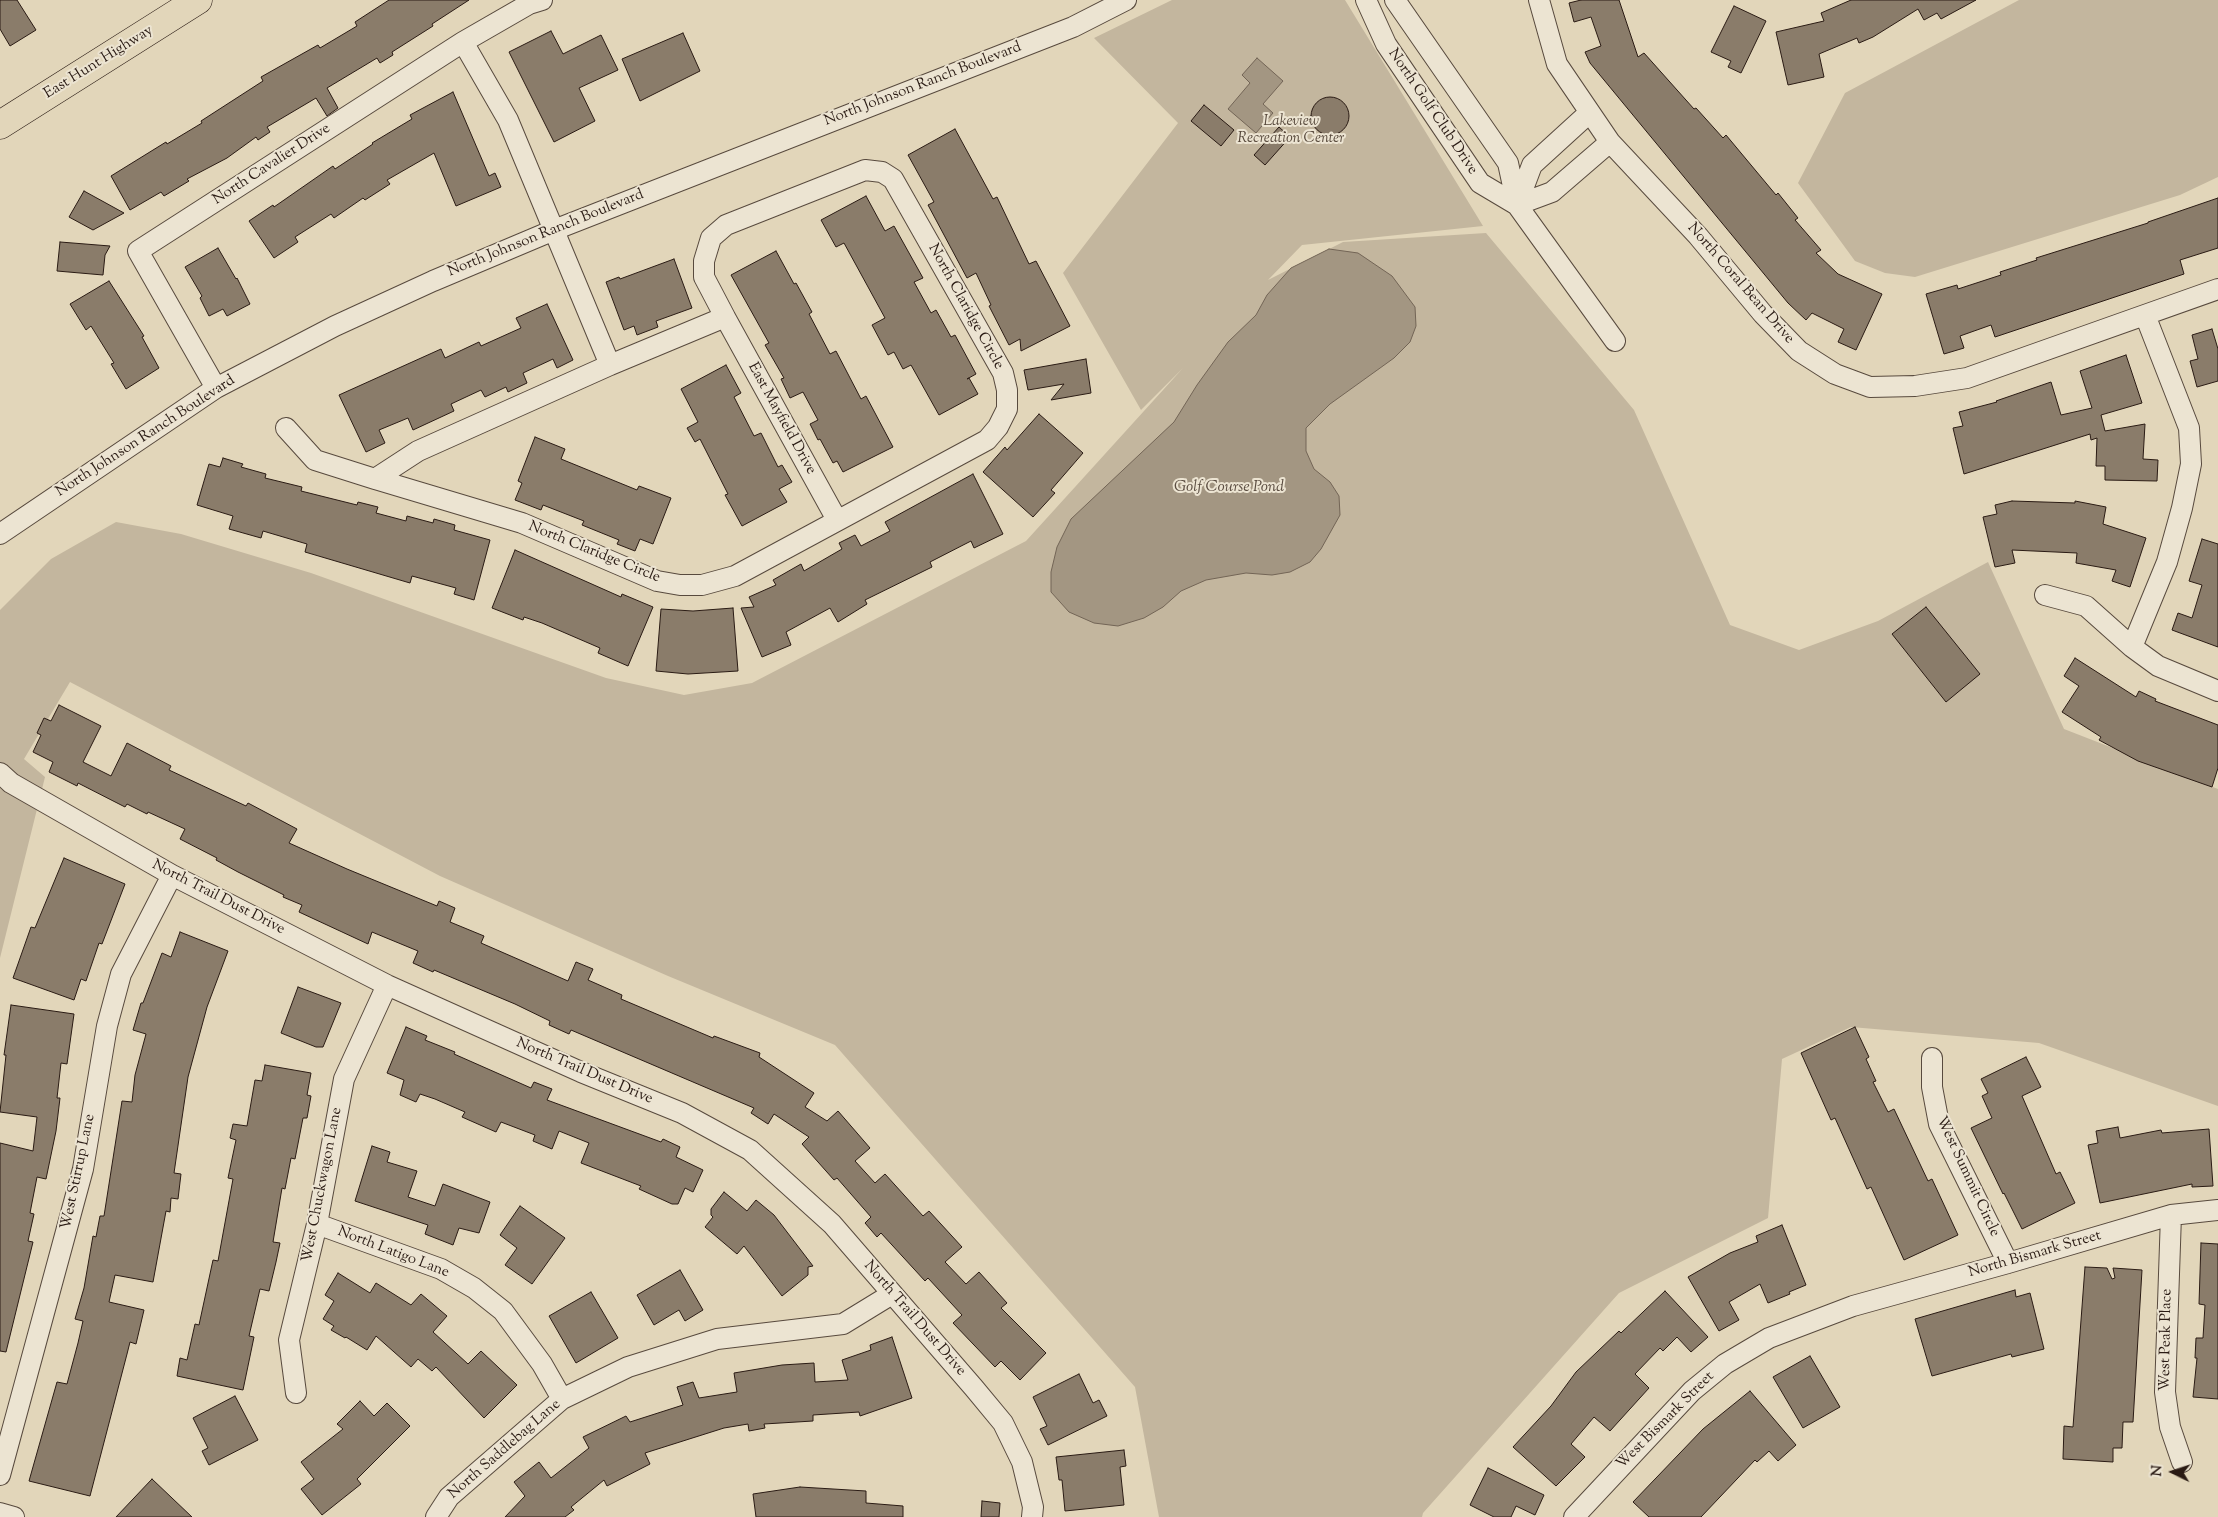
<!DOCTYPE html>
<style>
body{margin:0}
#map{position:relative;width:2218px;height:1517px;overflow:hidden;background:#e2d6ba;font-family:"Sorts Mill Goudy",serif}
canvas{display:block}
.north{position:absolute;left:2148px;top:1447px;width:50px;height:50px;-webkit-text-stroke:4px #ece4d2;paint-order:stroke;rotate:274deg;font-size:14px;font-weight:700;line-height:20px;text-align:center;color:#2a1b14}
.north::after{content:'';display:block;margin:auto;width:18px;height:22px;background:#2a1b14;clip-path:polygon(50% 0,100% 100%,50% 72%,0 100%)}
</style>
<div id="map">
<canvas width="2218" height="1517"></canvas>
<div class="north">N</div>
</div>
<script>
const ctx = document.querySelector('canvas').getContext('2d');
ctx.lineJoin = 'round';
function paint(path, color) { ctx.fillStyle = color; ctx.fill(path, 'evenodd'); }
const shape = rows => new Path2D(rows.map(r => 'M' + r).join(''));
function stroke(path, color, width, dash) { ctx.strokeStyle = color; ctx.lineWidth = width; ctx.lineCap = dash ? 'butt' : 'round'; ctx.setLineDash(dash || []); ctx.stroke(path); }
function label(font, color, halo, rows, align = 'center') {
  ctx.font = font + ' "Sorts Mill Goudy",serif'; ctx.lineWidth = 4; ctx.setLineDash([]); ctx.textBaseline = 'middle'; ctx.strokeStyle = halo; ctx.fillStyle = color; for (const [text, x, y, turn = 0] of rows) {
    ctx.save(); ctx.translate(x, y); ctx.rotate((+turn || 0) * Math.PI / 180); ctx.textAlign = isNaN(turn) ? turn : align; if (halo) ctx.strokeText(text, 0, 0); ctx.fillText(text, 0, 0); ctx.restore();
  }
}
paint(shape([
 [1172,0,1345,0,1483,226,1302,245,1268,280,1343,242,1486,233,1634,410,1730,625,1799,650,1878,621,1988,562,2064,729,2218,789,2218,1106,2039,1043,1851,1027,1782,1059,1768,1218,1619,1293,1423,1513,1422,1517,1159,1517,1135,1387,835,1045,668,976,440,876,70,682,24,759,45,777,0,958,0,610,51,559,116,522,181,534,311,573,606,678,684,695,752,683,1026,541,1183,368,1141,410,1063,273,1178,123,1094,38],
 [2019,0,2218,0,2218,177,2180,195,1915,277,1885,273,1855,261,1798,183,1845,93]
]), '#c3b69e');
const water = shape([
 [1257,58,1283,81,1263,104,1273,113,1256,133,1228,109,1250,83,1242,75,1257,58],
 [1329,249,1358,253,1392,276,1415,307,1416,326,1410,342,1394,358,1330,404,1306,428,1306,451,1314,469,1330,482,1339,496,1340,515,1321,549,1310,562,1290,572,1272,575,1246,573,1206,580,1181,591,1163,607,1144,618,1118,626,1094,623,1069,612,1051,592,1051,572,1057,547,1071,519,1174,422,1197,385,1228,342,1256,315,1267,295,1291,268,1329,249]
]);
paint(water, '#a39682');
stroke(water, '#736556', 1);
const building = shape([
 [0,0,17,0,36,30,10,46,0,29,0,0],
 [389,0,469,0,432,24,433,26,392,52,393,55,380,63,377,58,327,88,338,108,327,116,316,98,267,127,270,132,258,140,256,137,227,158,187,179,189,181,164,196,161,192,130,210,111,176,166,142,167,144,202,123,201,121,263,81,261,77,318,45,320,48,357,26,355,22,389,0],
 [1581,0,1619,0,1638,57,1644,53,1694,109,1696,108,1723,138,1726,135,1776,195,1778,193,1798,218,1795,220,1821,250,1816,253,1838,274,1882,294,1856,350,1838,342,1844,329,1812,313,1806,320,1788,303,1590,63,1585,52,1601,46,1591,17,1574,22,1569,3,1581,0],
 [1851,0,1976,0,1941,19,1937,13,1924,20,1918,9,1873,37,1859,43,1857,38,1819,54,1824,77,1788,85,1776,32,1824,21,1821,13,1851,0],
 [1734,6,1766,21,1741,73,1728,67,1731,61,1711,52,1734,6],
 [551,31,563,54,601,35,618,70,579,88,595,121,554,142,509,52,551,31],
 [683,33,700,71,640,101,622,59,683,33],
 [453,92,489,176,495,173,501,187,456,206,434,153,387,180,390,184,365,200,363,198,334,218,331,214,295,237,298,242,274,258,249,221,273,205,274,207,333,166,335,169,373,144,372,143,412,119,410,115,453,92],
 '1311 116a19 19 0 1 1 38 0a19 19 0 1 1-38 0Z',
 [1204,105,1234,130,1221,146,1191,121,1204,105],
 [1279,127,1290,137,1265,165,1254,155,1279,127],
 [955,129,993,199,997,197,1029,264,1036,261,1070,326,1021,351,1020,339,1009,345,989,306,991,305,976,273,967,278,928,205,934,202,908,155,955,129],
 [84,191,124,213,93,230,69,217,84,191],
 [866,196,885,231,894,226,923,278,914,282,931,313,936,310,951,337,955,335,976,374,967,379,969,378,978,394,939,415,911,365,903,369,894,352,888,355,872,325,885,318,844,243,836,247,821,220,866,196],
 [2218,198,2218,248,2180,260,2184,274,1995,337,1991,325,1960,336,1964,348,1944,354,1926,294,1957,285,1958,289,2001,275,2000,272,2037,260,2036,258,2148,223,2148,222,2218,198],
 [60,242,110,246,105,255,103,275,57,271,60,242],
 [218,248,236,279,237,278,250,304,227,316,223,309,209,316,200,298,202,296,185,267,218,248],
 [776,251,794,284,796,283,812,312,809,314,830,354,836,351,861,399,866,396,893,447,843,472,837,461,833,463,820,439,818,440,810,424,818,420,803,392,790,398,781,379,784,378,765,345,769,343,731,275,776,251],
 [674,259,692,308,656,321,658,327,637,335,634,326,624,330,606,282,619,277,620,279,674,259],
 [109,281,144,336,142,337,159,368,126,389,111,364,114,363,91,326,86,330,70,304,109,281],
 [547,304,573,360,557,368,553,359,523,373,527,383,508,392,506,387,485,397,481,390,451,404,454,411,413,430,408,418,379,430,385,443,366,452,339,395,441,349,445,358,479,342,481,346,521,328,516,318,547,304],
 [2212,329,2218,349,2218,381,2197,387,2190,361,2198,359,2192,335,2212,329],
 [2126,355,2142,403,2101,415,2105,431,2145,424,2143,459,2158,460,2157,481,2105,480,2105,466,2096,466,2097,438,2091,440,2090,434,1964,474,1953,428,1963,426,1959,412,1997,402,1996,401,2051,382,2061,415,2092,408,2080,371,2126,355],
 [1086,359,1091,393,1051,400,1064,384,1028,390,1024,370,1086,359],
 [726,365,741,393,734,397,754,436,761,433,778,467,782,465,792,482,779,489,787,502,742,526,725,495,728,494,700,439,695,442,687,428,698,422,681,389,726,365],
 [1039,414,1083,453,1051,490,1055,493,1033,517,983,472,1005,447,1007,450,1039,414],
 [535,437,565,449,561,459,637,490,639,486,671,498,653,544,640,539,635,551,617,544,619,540,582,525,584,521,543,505,541,510,515,500,522,483,518,481,535,437],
 [223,458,243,464,241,467,266,474,265,478,302,487,301,491,357,505,358,502,378,507,376,513,406,521,407,516,433,523,434,519,455,525,454,530,490,540,474,600,454,594,456,588,412,576,410,583,305,552,307,544,263,531,261,538,229,529,233,516,197,505,209,464,220,467,223,458],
 [973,474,1003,534,974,548,971,541,930,562,932,567,865,600,867,604,838,622,830,608,786,632,791,645,762,657,741,608,754,607,749,597,776,585,773,580,801,564,804,571,842,549,839,543,855,535,861,546,890,531,885,522,973,474],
 [2012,501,2075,503,2075,501,2106,507,2103,524,2146,538,2130,587,2112,581,2116,570,2076,563,2077,553,2012,550,2015,563,1995,567,1983,517,1997,514,1995,505,2012,501],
 [2202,539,2218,544,2218,647,2172,630,2178,613,2192,618,2202,585,2189,581,2202,539],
 [515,550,621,597,622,594,653,607,628,666,598,653,600,648,542,623,524,617,523,620,492,608,515,550],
 [1926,607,1980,674,1946,702,1892,634,1926,607],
 [733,608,738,671,688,674,656,671,661,609,693,611,733,608],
 [2075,658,2136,697,2139,691,2156,699,2155,701,2218,725,2218,768,2212,787,2138,761,2099,740,2101,737,2062,712,2079,686,2064,676,2075,658],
 [59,705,101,726,83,762,111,776,127,743,171,766,169,770,246,806,248,803,297,829,289,843,347,869,437,906,439,901,455,908,450,922,484,936,481,943,568,981,576,962,593,969,588,980,622,995,621,999,713,1038,714,1036,760,1053,759,1057,814,1093,805,1107,827,1121,838,1111,870,1148,855,1161,875,1183,885,1174,923,1216,929,1211,962,1247,945,1262,966,1284,979,1272,1007,1303,1001,1308,1046,1353,1020,1380,1001,1361,995,1367,953,1323,962,1315,928,1278,925,1281,881,1233,877,1237,865,1223,871,1217,837,1178,834,1180,802,1144,809,1137,774,1114,768,1124,751,1113,754,1108,571,1030,569,1034,549,1025,550,1021,515,1004,434,970,433,972,413,963,418,951,372,932,368,944,299,912,302,905,283,897,284,895,238,872,216,860,217,858,180,839,185,829,148,812,147,814,127,804,125,807,78,783,77,786,49,772,53,762,33,752,41,735,37,733,44,718,51,721,59,705],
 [64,858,125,884,102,944,99,943,86,981,81,979,74,1000,13,978,31,927,35,928,64,858],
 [180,932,228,951,207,1007,188,1077,174,1173,181,1174,178,1199,171,1198,170,1212,166,1211,153,1282,115,1275,109,1302,144,1310,136,1344,130,1342,127,1354,90,1496,29,1481,57,1382,67,1384,78,1343,83,1321,75,1319,84,1288,93,1236,96,1237,100,1216,104,1216,122,1101,132,1102,135,1075,146,1034,133,1030,141,1003,143,1003,162,953,171,957,180,932],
 [298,987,341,1003,323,1047,316,1047,281,1033,298,987],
 [11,1005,74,1014,67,1064,61,1063,57,1098,60,1098,56,1131,46,1179,37,1177,30,1213,34,1214,28,1241,33,1242,6,1352,0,1351,0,1143,33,1151,37,1117,0,1112,6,1055,4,1055,11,1005],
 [406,1027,427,1036,425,1040,455,1052,454,1054,531,1088,534,1082,552,1089,547,1100,661,1142,663,1139,680,1147,676,1157,703,1170,693,1192,685,1188,678,1204,672,1204,639,1189,641,1186,581,1163,589,1143,559,1131,552,1149,533,1141,535,1135,501,1122,496,1132,462,1117,465,1112,435,1099,420,1094,416,1102,400,1095,404,1080,387,1073,406,1027],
 [1855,1027,1869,1057,1866,1059,1876,1081,1873,1082,1888,1112,1894,1109,1928,1181,1932,1179,1958,1235,1904,1260,1871,1187,1867,1189,1835,1118,1831,1120,1801,1053,1855,1027],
 [2026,1057,2041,1087,2022,1096,2056,1174,2060,1172,2075,1203,2022,1229,2004,1193,2003,1194,1971,1128,1992,1118,1982,1096,1988,1093,1981,1079,2026,1057],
 [265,1065,311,1073,307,1095,311,1096,307,1118,303,1118,295,1159,291,1158,285,1189,282,1188,273,1242,280,1243,276,1262,269,1291,260,1289,249,1336,254,1337,243,1390,177,1376,180,1358,187,1360,195,1324,199,1325,213,1260,218,1261,233,1179,228,1178,236,1140,230,1138,233,1124,247,1126,255,1080,262,1081,265,1065],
 [2118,1127,2120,1138,2161,1130,2162,1133,2209,1129,2213,1186,2192,1187,2192,1184,2100,1203,2088,1145,2098,1143,2096,1131,2118,1127],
 [372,1146,390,1152,387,1162,417,1171,408,1197,435,1206,443,1184,490,1202,479,1233,459,1228,453,1245,425,1234,428,1225,355,1201,372,1146],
 [724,1192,747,1211,756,1200,774,1215,813,1266,808,1267,808,1275,782,1296,744,1246,737,1254,705,1227,713,1217,711,1215,711,1209,724,1192],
 [520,1206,565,1238,532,1284,505,1265,517,1248,500,1235,520,1206],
 [1782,1225,1806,1285,1789,1292,1790,1294,1768,1303,1760,1284,1729,1302,1739,1320,1719,1331,1688,1277,1730,1253,1758,1242,1756,1236,1782,1225],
 [2201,1243,2218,1244,2218,1399,2193,1397,2197,1358,2195,1358,2196,1338,2203,1338,2205,1305,2199,1304,2201,1243],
 [2085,1267,2107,1268,2112,1279,2115,1278,2113,1268,2142,1270,2133,1422,2123,1422,2122,1448,2113,1448,2113,1462,2063,1459,2064,1426,2073,1427,2085,1267],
 [680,1270,703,1310,685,1321,679,1310,654,1325,637,1295,680,1270],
 [338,1273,370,1293,376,1283,411,1305,421,1294,447,1316,433,1332,468,1364,481,1351,517,1385,484,1418,436,1367,432,1371,418,1359,411,1367,376,1336,367,1350,346,1337,345,1338,331,1330,334,1326,323,1319,334,1301,325,1295,338,1273],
 [2015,1290,2016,1297,2030,1293,2044,1349,2012,1357,2011,1354,1932,1376,1915,1319,2015,1290],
 [1665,1291,1708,1337,1691,1352,1677,1337,1663,1351,1660,1348,1635,1374,1649,1388,1610,1431,1594,1417,1571,1444,1585,1457,1556,1486,1513,1447,1551,1406,1576,1372,1619,1331,1621,1333,1665,1291],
 [591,1292,618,1338,576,1363,549,1316,591,1292],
 [892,1337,912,1398,860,1416,859,1412,813,1415,813,1421,764,1424,765,1428,749,1431,748,1424,724,1428,645,1453,650,1464,607,1486,604,1480,571,1507,574,1510,565,1517,505,1517,525,1496,514,1482,539,1462,551,1478,589,1448,583,1437,626,1416,630,1422,683,1405,677,1387,693,1382,699,1398,737,1392,734,1373,782,1365,814,1363,815,1382,848,1380,842,1360,871,1350,870,1345,892,1337],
 [1810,1356,1840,1407,1803,1428,1773,1377,1810,1356],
 [1079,1374,1093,1403,1099,1400,1107,1416,1048,1445,1040,1429,1047,1426,1033,1397,1079,1374],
 [1750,1391,1796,1445,1778,1461,1769,1451,1757,1462,1755,1460,1701,1517,1649,1517,1633,1502,1703,1429,1750,1391],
 [235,1396,258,1440,209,1465,202,1451,208,1448,193,1418,235,1396],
 [360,1401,374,1416,387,1403,410,1426,357,1479,361,1484,322,1515,301,1489,314,1479,301,1462,343,1429,337,1424,360,1401],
 [1124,1450,1126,1466,1120,1467,1124,1505,1065,1511,1062,1480,1059,1480,1056,1457,1124,1450],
 [1488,1468,1544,1495,1535,1515,1516,1506,1511,1517,1494,1517,1470,1505,1488,1468],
 [152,1479,192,1517,116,1517,152,1479],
 [800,1487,866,1491,866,1503,903,1506,903,1517,756,1517,753,1494,800,1487],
 [982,1501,1000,1503,999,1517,981,1517,982,1501]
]);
paint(building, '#8a7c6a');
stroke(building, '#2a1b14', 1);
const street = shape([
 [1366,0,1386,44,1480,183,1517,205,1615,341],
 [1395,0,1508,163,1517,205],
 [1539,0,1557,64,1610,142,1698,236,1763,314,1799,351,1835,374,1870,387,1915,386,1967,378,2218,289],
 [463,42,508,120,610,365],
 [1517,205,1532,165,1589,113],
 [1517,205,1552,192,1610,142],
 [725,317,837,520],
 [216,388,138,251,463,42,529,4,542,0],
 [286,428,315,460,375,479,418,451,610,365,725,317,704,277,704,261,711,238,726,225,865,170,882,172,893,179,1003,373,1007,390,1007,409,998,427,987,440,735,576,702,585,680,585,657,581,522,523,375,479],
 [0,534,216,388,335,326,433,281,554,230,1073,27,1126,0],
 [2045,595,2086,606,2132,647,2158,666,2218,691],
 [2132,647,2167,562,2182,508,2191,464,2189,428,2145,315],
 [0,773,11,783,172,875,387,985,581,1072,682,1113,750,1150,832,1224,974,1388,1003,1423,1022,1462,1033,1507,1032,1517],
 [1932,1058,1932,1087,1939,1124,2008,1263],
 [2171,1215,2165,1392,2170,1427,2182,1462],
 [317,1224,441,1269,474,1288,503,1311,542,1364,562,1399],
 [296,1393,289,1340,317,1224,344,1079,387,985],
 [0,1475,83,1169,107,1026,121,974,172,875],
 [0,1513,14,1517],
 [436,1517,449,1497,562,1399,628,1367,717,1339,843,1324,892,1294],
 [1574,1517,1692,1391,1725,1364,1769,1338,1853,1306,2008,1263,2171,1215,2218,1210]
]);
const primary = shape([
 [0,125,198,0]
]);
stroke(street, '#584a3e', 22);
stroke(primary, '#2a1b14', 29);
stroke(street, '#ece4d2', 20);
stroke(primary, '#e2d6ba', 28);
label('15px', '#2a1b14', '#ece4d2', [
 ["East Hunt Highway",99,63,-32],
 ["North Johnson Ranch Boulevard",923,85,-21],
 ["North Golf Club Drive",1432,112,56],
 ["North Cavalier Drive",272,165,-33],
 ["North Johnson Ranch Boulevard",546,234,-22],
 ["North Coral Bean Drive",1740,284,49],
 ["North Claridge Circle",965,307,61],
 ["East Mayfield Drive",781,419,61],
 ["North Johnson Ranch Boulevard",146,437,-33],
 ["North Claridge Circle",594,553,22],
 ["North Trail Dust Drive",218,898,27],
 ["North Trail Dust Drive",584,1072,23],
 ["West Stirrup Lane",79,1172,-78],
 ["West Summit Circle",1967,1177,65],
 ["West Chuckwagon Lane",323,1185,-79],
 ["North Latigo Lane",393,1253,21],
 ["North Bismark Street",2035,1255,-16],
 ["North Trail Dust Drive",914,1319,49],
 ["West Peak Place",2167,1340,-89],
 ["West Bismark Street",1666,1421,-45],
 ["North Saddlebag Lane",505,1450,-41]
]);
label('italic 15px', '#584a3d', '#ece4d2', [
 ["Lakeview",1291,122],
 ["Recreation Center",1291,139]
]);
label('italic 16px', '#5a4c40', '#ece4d2', [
 ["Golf Course Pond",1229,488]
]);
</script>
